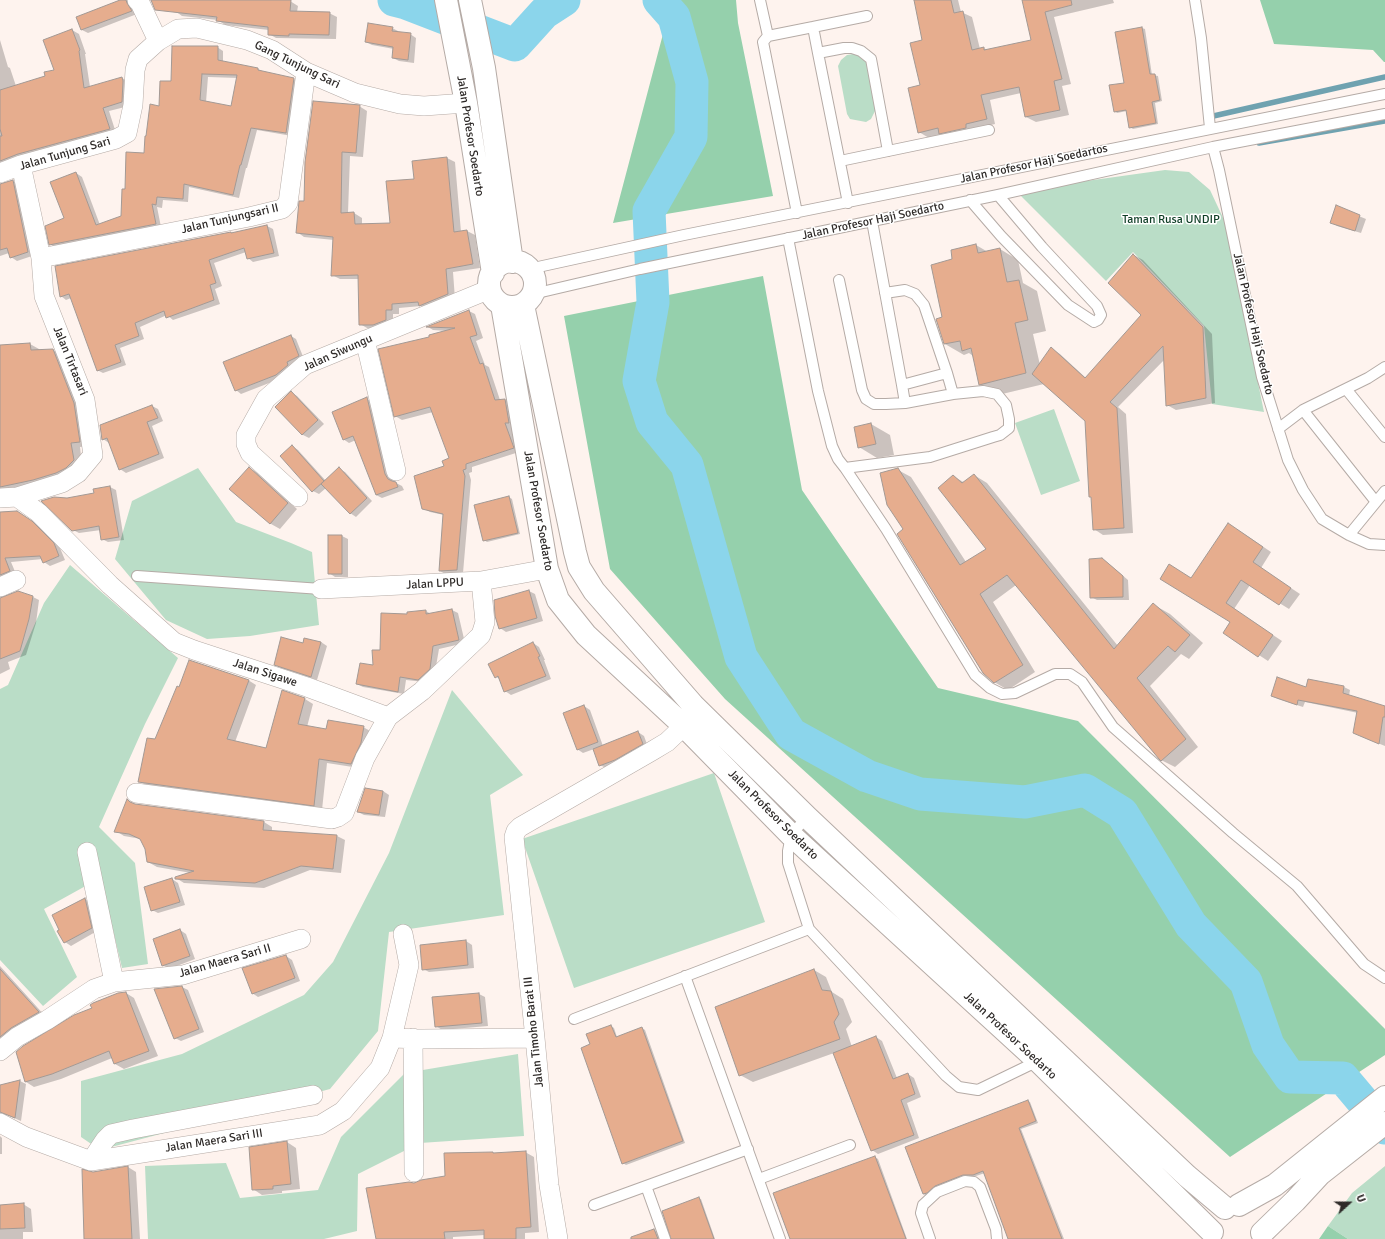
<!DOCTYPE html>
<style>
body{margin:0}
#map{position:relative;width:1385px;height:1239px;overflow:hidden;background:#fef3ee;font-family:Signika,sans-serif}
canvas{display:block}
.north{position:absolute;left:1329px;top:1183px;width:40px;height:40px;-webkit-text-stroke:3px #fff;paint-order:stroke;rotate:69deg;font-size:11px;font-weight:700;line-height:16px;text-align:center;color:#2e2a28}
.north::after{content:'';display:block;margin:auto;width:14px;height:18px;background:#2e2a28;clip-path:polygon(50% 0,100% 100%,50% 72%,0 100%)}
</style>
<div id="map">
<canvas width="1385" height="1239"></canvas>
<div class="north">U</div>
</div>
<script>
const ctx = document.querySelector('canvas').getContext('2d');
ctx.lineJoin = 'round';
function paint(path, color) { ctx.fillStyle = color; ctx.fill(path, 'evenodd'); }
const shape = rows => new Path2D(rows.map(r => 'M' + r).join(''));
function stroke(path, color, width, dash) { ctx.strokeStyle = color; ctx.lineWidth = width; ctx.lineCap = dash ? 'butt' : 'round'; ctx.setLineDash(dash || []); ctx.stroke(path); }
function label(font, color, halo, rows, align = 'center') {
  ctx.font = font + ' Signika,sans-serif'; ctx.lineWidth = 3; ctx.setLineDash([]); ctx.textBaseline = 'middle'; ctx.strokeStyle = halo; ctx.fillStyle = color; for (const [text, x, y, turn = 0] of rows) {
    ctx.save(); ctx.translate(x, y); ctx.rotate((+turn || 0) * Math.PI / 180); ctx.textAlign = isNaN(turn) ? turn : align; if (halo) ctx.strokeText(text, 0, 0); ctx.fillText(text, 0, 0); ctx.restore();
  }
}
paint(shape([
 [853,54,860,55,868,62,877,107,871,119,866,122,850,119,847,114,838,66,841,60,847,55],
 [1165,170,1189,172,1210,190,1225,222,1264,412,1212,404,1204,326,1133,252,1106,281,1020,195,1079,182],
 [1054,409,1080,481,1041,495,1015,423],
 [198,468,236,522,291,543,312,552,319,625,250,636,207,639,166,620,115,559,132,501],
 [70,565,178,658,145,724,99,827,135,863,148,964,122,968,102,884,91,883,44,909,77,977,43,1006,0,960,0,689,8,685,44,603],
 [452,690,523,775,490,795,504,915,389,932,378,1031,330,1089,100,1150,81,1137,81,1081,182,1054,304,995,333,962,389,853],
 [714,773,765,922,574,988,522,839],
 [518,1054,524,1136,420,1143,358,1174,357,1231,324,1239,148,1239,145,1166,226,1163,240,1198,318,1190,341,1137,405,1073],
 [1385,1166,1385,1239,1348,1239,1328,1226,1352,1193]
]), '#baddc7');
paint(shape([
 [672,0,736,0,738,23,773,196,613,223],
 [1260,0,1385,0,1385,62,1384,62,1373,50,1274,44],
 [763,276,802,490,938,688,1078,721,1385,1029,1385,1055,1230,1157,725,699,610,569,564,316],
 [1328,1226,1348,1239,1319,1239]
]), '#95d0ac');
paint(shape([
 [123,0,128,0,137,14,88,33,82,30,78,17],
 [177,0,271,0,290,1,298,6,297,12,329,13,337,17,336,39,276,38,269,34,269,30,225,25,218,20,182,16,175,11],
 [915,0,958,0,961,12,972,17,980,49,984,48,988,51,1033,41,1023,0,1113,0,1114,3,1054,17,1071,84,1062,86,1069,115,1036,122,1026,117,1021,93,990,100,995,124,974,129,949,138,942,134,929,138,919,132,923,41],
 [392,28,398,31,398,33,410,34,416,38,414,63,399,61,393,58,394,49,372,45,366,42],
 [1142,28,1145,29,1152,75,1158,76,1162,101,1155,103,1158,124,1133,129,1130,127,1127,111,1117,113,1115,111,1125,83],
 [72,30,79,34,86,54,85,54,90,87,122,78,129,82,129,106,109,111,116,133,0,168,0,40,8,67,10,68,16,86,46,76,55,71],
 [217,47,223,51,223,62,258,69,264,72,294,79,300,83,292,136,257,130,247,168,246,168,239,198,189,187,188,202,163,200,162,208,157,207,161,227,56,248,50,244,65,219,76,173,82,177,100,225,122,217,126,190,145,154,160,107,172,82],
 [208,77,238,78,232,108,206,102],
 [359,106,367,111,363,157,350,156,348,213,354,213,362,218,362,225,391,224,415,180,447,158,455,162,461,232,467,231,475,235,480,268,453,272,455,299,427,310,421,306,399,308,399,314,393,314,393,324,381,329,367,328,360,324,359,279,340,279,332,275,334,240,304,237,297,232,305,202],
 [13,181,20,185,35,255,17,261,11,257,9,253,0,256,0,185],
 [1337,207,1366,219,1361,233,1337,226,1331,222],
 [267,226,273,229,279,256,253,262,248,258,246,252,214,263,222,286,215,289,220,304,173,320,167,315,140,327,144,339,120,348,126,365,103,373,97,370,71,298,66,300,61,296,232,234],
 [976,245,988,252,1000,249,1018,260,1023,283,1037,291,1046,331,1033,334,1040,365,1051,348,1060,354,1086,378,1142,315,1134,255,1143,260,1212,334,1215,403,1176,410,1167,405,1165,359,1118,407,1126,414,1133,533,1103,535,1094,529,1086,421,1044,384,998,395,980,384,973,356,969,353,964,355,945,344,943,318,954,260],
 [469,311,475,314,483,338,476,341,485,365,489,367,500,400,505,400,511,403,515,426,511,427,519,452,472,467,472,472,469,473,471,480,463,573,447,575,440,571,444,515,430,512,423,508,450,459,433,412,402,420,395,416,430,337,447,331,433,330,428,327],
 [291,336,296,339,304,359,282,378,241,394,236,390],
 [30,344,39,349,39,351,53,350,62,355,83,409,88,446,80,447,82,465,74,472,0,493,0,346],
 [292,393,297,396,324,424,309,438,303,435,276,407],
 [367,399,373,402,391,478,394,482,402,486,404,490,382,498,376,495,356,440,349,443,343,439],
 [152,406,158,409,163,421,152,426,164,458,126,473,120,469,109,443,103,439],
 [871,424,890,435,894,455,877,458,859,447,855,427],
 [292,446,298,450,326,481,339,469,345,472,372,501,356,517,350,513,326,488,319,494,313,491],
 [249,468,258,473,297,509,280,529,271,524,230,489],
 [898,470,911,477,966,562,988,550,953,476,965,483,974,475,987,483,1118,646,1156,606,1170,614,1203,643,1189,659,1181,654,1150,686,1198,747,1175,767,1161,760,1016,585,993,602,1035,672,1008,690,994,682,904,529],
 [110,487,116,490,124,540,108,542,102,539,101,530,79,533,73,530,67,499,95,494],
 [509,497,512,499,520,534,487,542,484,540],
 [0,513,24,516,38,526,60,548,65,560,50,566,44,562,43,559,11,562,16,574,0,582],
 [1237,529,1271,552,1261,568,1300,594,1289,609,1250,585,1234,609,1282,641,1268,661,1224,632,1231,622,1192,579],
 [342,536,348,539,348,577,335,577,329,573],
 [1102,559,1108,563,1128,580,1129,600,1097,600,1091,597],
 [529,591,535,594,543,621,506,632,500,628],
 [18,592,33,597,39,600,36,623,26,655,8,662,10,669,0,674,0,599],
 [452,610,458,613,465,643,439,649,435,672,424,682,406,680,404,694,363,687,357,684,374,666,381,651,426,611,431,614],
 [304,639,321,642,327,646,317,680,281,668,275,664,303,644],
 [533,643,539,647,545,660,544,660,551,679,511,695,505,691,500,679,496,677],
 [248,680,256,685,235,742,266,749,283,692,305,699,313,704,307,727,327,730,363,727,372,732,359,768,327,763,322,810,148,786,140,782,156,740],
 [1344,687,1350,690,1349,696,1385,707,1385,746,1360,736,1358,713,1305,702,1303,707,1278,699,1272,696,1307,689],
 [584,706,590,710,603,746,638,732,644,736,648,747,606,768,600,765,594,749,583,753,577,749],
 [383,791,389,795,385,817,364,815,358,812],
 [128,800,136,805,264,822,272,827,272,831,337,836,345,840,341,873,310,870,264,888,184,883,176,878,191,873,157,867,148,862,146,849,141,839,124,836,116,831],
 [172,879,178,883,185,905,158,913,152,910],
 [85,899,91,903,97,931,71,946,65,942,61,931,53,916],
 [180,930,186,934,195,959,169,969,163,965],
 [466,941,472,945,474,968,429,972,423,969],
 [286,956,292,960,300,981,258,997,252,993],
 [0,966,46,1017,0,1046],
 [814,970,826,977,832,992,843,999,852,1022,846,1029,852,1047,876,1037,882,1041,897,1078,908,1074,914,1078,921,1097,907,1103,919,1138,878,1154,872,1150,834,1053,753,1082,740,1075],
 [182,987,188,990,204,1032,181,1041,175,1038],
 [126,993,134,998,158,1056,124,1069,115,1064,112,1058,61,1079,34,1087,26,1082,93,1009],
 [479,994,485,997,488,1026,442,1030,436,1026],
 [611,1026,614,1028,617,1037,642,1028,645,1030,685,1143,626,1165,623,1163,591,1045],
 [20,1081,26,1084,21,1121,7,1115,0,1118,0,1086],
 [1028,1101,1030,1102,1038,1123,1021,1129,1064,1239,1009,1239,985,1173,976,1176,966,1176,938,1187,929,1194,926,1195,923,1194],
 [0,1136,2,1138,2,1154,0,1154],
 [287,1142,296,1148,300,1189,282,1191,282,1193,262,1195,253,1189],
 [525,1152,534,1157,539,1232,525,1233,525,1239,485,1239,485,1235,453,1237,453,1239,377,1239,415,1184,446,1177,495,1154],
 [875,1157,878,1159,907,1239,791,1239],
 [128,1167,136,1172,140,1239,85,1239,93,1173],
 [698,1198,701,1199,715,1239,672,1239],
 [23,1204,31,1209,33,1232,23,1232,23,1239,0,1239,0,1206],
 [654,1230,657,1231,660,1239,629,1239]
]), '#0003');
stroke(shape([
 [1209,117,1385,77],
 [1259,143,1385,121]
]), '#6fa2b0', 5.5);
stroke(shape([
 [394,0,406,3,515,45,544,13,564,0],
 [659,0,674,17,692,82,691,137,649,211,653,302,639,381,652,422,687,465,741,657,791,734,867,776,920,794,1025,802,1085,790,1122,813,1191,925,1246,982,1268,1045,1290,1077,1343,1078,1385,1128]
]), '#8bd5eb', 33);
const building = shape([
 [120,0,126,0,127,3,132,11,81,30,76,17,120,0],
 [151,0,291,0,290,11,330,12,329,35,289,34,289,36,268,35,268,27,216,21,217,17,155,10,151,0],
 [914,0,951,0,954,13,963,11,972,50,984,47,984,50,1031,40,1022,0,1071,0,1072,5,1045,12,1062,79,1054,81,1060,110,1025,117,1019,87,981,95,987,119,966,124,966,128,939,134,938,128,918,133,908,88,920,85,910,43,922,40,914,0],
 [368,23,393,27,392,31,411,33,408,60,392,58,393,47,365,42,368,23],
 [1142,27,1150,74,1155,74,1160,100,1152,102,1156,123,1129,128,1126,110,1114,112,1109,85,1124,83,1115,32,1142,27],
 [72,29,80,50,79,51,84,88,122,77,123,81,122,102,103,108,110,129,18,154,0,161,0,136,2,136,0,129,0,90,45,76,44,72,54,70,43,40,72,29],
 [172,46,218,46,218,60,258,68,258,70,294,78,286,133,251,128,241,165,240,165,233,195,184,184,183,199,157,197,156,205,152,204,156,224,49,245,45,226,64,218,50,182,76,172,96,225,121,216,122,189,125,189,126,152,144,153,145,136,146,136,150,104,159,106,160,81,171,81,172,46],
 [202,74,237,75,231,106,200,100,202,74],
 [313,101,360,105,356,153,342,152,341,213,354,212,355,224,390,223,386,181,414,179,412,161,447,157,454,232,467,230,473,264,446,269,448,294,419,306,418,302,392,304,392,310,386,310,386,320,373,325,359,325,358,275,331,276,333,237,296,233,299,201,304,201,305,162,313,101],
 [13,180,28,252,10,258,7,248,0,250,0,184,13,180],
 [1336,205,1360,215,1355,231,1330,223,1336,205],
 [267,225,274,253,247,259,244,248,209,260,216,283,210,285,214,300,166,318,164,311,135,323,139,336,115,345,121,362,97,371,69,294,60,297,55,266,231,232,231,233,267,225],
 [976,244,978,253,1000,248,1007,282,1019,280,1028,320,1015,323,1026,373,979,385,971,348,962,351,960,341,944,344,936,319,942,317,931,265,952,259,951,250,976,244],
 [1133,254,1203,327,1206,398,1166,406,1163,346,1110,402,1117,408,1124,528,1093,530,1091,497,1089,497,1085,421,1032,374,1051,347,1085,378,1141,315,1108,283,1133,254],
 [469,310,477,335,470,337,480,364,483,363,495,400,505,399,509,423,505,423,514,448,466,464,466,469,463,470,465,476,457,570,439,571,443,514,422,509,414,476,444,466,442,461,449,458,430,407,394,417,378,349,429,337,429,335,455,328,426,327,469,310],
 [291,335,299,356,287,362,288,365,276,375,235,391,223,362,291,335],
 [30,343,31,350,53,349,74,403,80,442,71,443,74,460,66,468,56,473,33,480,0,487,0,345,30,343],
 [291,391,318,420,302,435,275,407,291,391],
 [367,397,385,474,388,479,392,481,396,482,398,487,376,495,353,436,343,440,332,412,367,397],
 [152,405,158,418,147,422,159,454,119,470,107,438,102,440,100,425,152,405],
 [871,423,876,444,858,448,854,427,871,423],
 [292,445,324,481,312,492,280,456,292,445],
 [249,467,288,503,270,524,229,489,249,467],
 [339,467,367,498,350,514,321,484,339,467],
 [898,468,960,565,986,549,938,488,953,475,962,483,974,474,1114,649,1153,603,1190,635,1175,652,1168,646,1137,678,1186,739,1161,761,1159,759,1007,575,980,594,1023,665,994,683,983,673,897,534,903,529,887,505,880,473,898,468],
 [110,486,119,537,101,540,99,526,72,531,41,501,54,497,67,498,94,493,93,489,110,486],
 [509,496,518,533,483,541,474,505,509,496],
 [17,511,32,521,54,543,59,556,43,563,40,556,5,558,10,571,0,575,0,512,17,511],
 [1228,523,1263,547,1253,562,1291,588,1279,605,1241,580,1226,603,1273,635,1258,657,1223,633,1230,622,1160,579,1169,564,1191,578,1228,523],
 [328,535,342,535,342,574,328,574,328,535],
 [1102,558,1123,576,1123,597,1090,598,1089,559,1102,558],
 [529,590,537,618,499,629,495,616,494,600,529,590],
 [18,591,33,596,29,619,20,651,0,659,0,598,18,591],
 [452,609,459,640,433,646,430,669,418,680,400,677,398,692,356,684,360,663,373,665,372,650,380,650,381,613,407,614,407,612,426,610,426,614,452,609],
 [281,637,303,643,304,638,321,642,311,677,274,665,281,637],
 [533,642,540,656,538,657,546,676,504,692,498,676,495,678,488,664,533,642],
 [189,660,249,680,227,739,266,748,282,690,305,698,298,724,326,729,328,720,364,726,361,743,351,764,319,759,314,806,138,782,147,738,155,739,177,686,179,687,189,660],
 [1277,677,1306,687,1308,679,1344,686,1343,693,1385,706,1385,717,1383,717,1379,744,1353,733,1357,711,1298,700,1297,705,1271,696,1277,677],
 [584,705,598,742,577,750,563,713,584,705],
 [638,731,643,744,615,760,599,766,593,749,638,731],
 [365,788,383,791,379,815,357,812,365,788],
 [127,799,130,802,135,804,264,821,263,830,337,835,333,869,301,866,255,883,175,879,175,877,194,871,147,862,145,849,140,839,129,834,114,832,127,799],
 [172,878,180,902,151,911,144,887,172,878],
 [85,898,92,928,64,943,57,931,59,930,52,915,85,898],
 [180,929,190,956,162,966,153,939,180,929],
 [466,940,468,965,422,970,420,945,466,940],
 [286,955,295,978,252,994,242,968,286,955],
 [0,969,39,1012,11,1028,0,1037,0,969],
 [814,969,822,990,831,991,839,1014,834,1022,840,1039,739,1076,715,1007,814,969],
 [182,986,199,1029,174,1039,154,989,182,986],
 [126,992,149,1051,114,1064,109,1051,52,1074,25,1082,16,1052,23,1046,74,1015,92,1008,90,1005,93,1003,118,993,126,992],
 [479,993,482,1023,435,1027,432,997,479,993],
 [611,1025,616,1037,642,1027,683,1141,622,1164,581,1048,590,1044,586,1034,611,1025],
 [876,1036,893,1079,908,1073,915,1094,901,1100,914,1135,871,1151,833,1053,876,1036],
 [20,1080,15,1118,0,1112,0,1085,20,1080],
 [1028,1100,1036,1121,1019,1128,1062,1239,1008,1239,983,1171,973,1175,963,1175,935,1186,927,1193,923,1194,905,1147,1028,1100],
 [287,1141,291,1184,273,1186,273,1189,252,1190,249,1147,287,1141],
 [526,1151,531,1227,516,1228,516,1239,484,1239,484,1230,444,1232,445,1239,376,1239,366,1188,409,1182,414,1183,421,1180,445,1176,444,1153,493,1152,493,1153,526,1151],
 [875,1156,906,1239,790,1239,773,1193,875,1156],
 [128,1166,132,1239,84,1239,82,1169,93,1172,128,1166],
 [699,1197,714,1239,671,1239,662,1211,699,1197],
 [24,1203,25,1228,0,1229,0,1205,24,1203],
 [654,1229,658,1239,631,1239,631,1237,654,1229]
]);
paint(building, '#e6ad8e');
stroke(building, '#a39994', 1);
const lane = shape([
 [760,0,768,36,813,27],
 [1195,0,1201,38,1210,128],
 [768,36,763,42,797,213],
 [818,53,813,27,867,16],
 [1213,147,1219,170,1262,377,1288,460,1303,490,1322,519,1349,535,1369,544,1385,545],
 [840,161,989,130],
 [970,200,1001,236,1068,305,1094,322,1098,320,1101,315,1097,306,1042,247,998,195],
 [848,203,818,53,844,48,852,48,861,51,871,59,888,151],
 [872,221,902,385,905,403],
 [788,238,818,391,832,446,838,459,845,468,930,457,993,437,1000,435,1009,428,1009,419,1006,405,997,394,983,391,953,394,905,403,886,404,874,404,866,399,862,390,839,280],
 [529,269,684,235,1385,94],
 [885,293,905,290,915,294,924,305,947,373,953,394],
 [533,294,640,269,998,195,1213,147,1385,114],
 [902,385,947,373],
 [1346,389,1385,437],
 [1303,410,1376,502],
 [1278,429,1303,410,1368,378,1385,367],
 [845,468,886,529,975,675,990,688,1002,694,1015,693,1055,674,1070,674,1082,682,1113,727,1233,833,1297,886,1364,964,1385,978],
 [1349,535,1385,491],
 [137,576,321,589],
 [807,817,791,835,788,851,788,863,809,929,946,1076,959,1087,978,1090,1038,1061],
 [685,976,780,1239],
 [574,1019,809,929],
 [759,1179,850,1145],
 [646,1186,665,1239],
 [594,1205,748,1149],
 [930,1239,921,1213,923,1205,937,1192,965,1181,974,1182,980,1187,996,1229,997,1239]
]);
const street = shape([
 [137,0,140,3,158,41],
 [0,173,21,165,116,139,127,133,133,105,135,70,138,59,158,41,178,29,197,28,247,40,272,50,306,72,355,93,400,104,424,106,466,103],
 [41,258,249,217,282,209,288,203,306,72],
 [365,340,396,471],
 [17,497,39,513,110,585,174,642,194,650,307,687,388,717,422,691,481,635,485,622,481,581],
 [298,497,250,453,246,444,246,435,266,399,305,365,490,289],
 [0,498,17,497,62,483,78,473,93,455,85,400,44,296,41,258,21,165],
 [0,587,16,580],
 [321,589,481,581,547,569],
 [136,793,332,819,338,817,344,813,365,758,388,717],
 [87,852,114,982],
 [392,1038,422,1039,535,1038],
 [413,1038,414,1172],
 [0,1051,17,1037,47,1020,94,989,114,982,183,975,301,939],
 [0,1123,26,1137,91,1161,320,1125,343,1111,380,1068,392,1038,409,965,403,934],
 [91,1161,105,1140,111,1134,133,1129,313,1095],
 [558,1239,549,1185,535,1038,514,837,516,831,520,827,652,751,667,742,684,726]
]);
const secondary = shape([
 [446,0,466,103,493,273],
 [470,0,484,68,512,262],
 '489 284a23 23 0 1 1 46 0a23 23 0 1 1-46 0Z',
 [502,305,547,569,558,600,586,635,684,726,791,835,1038,1061,1212,1232],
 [523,305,575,552,579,567,594,591,693,705,807,817,1187,1176,1225,1208],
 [1239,1205,1275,1185,1385,1097],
 [1262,1233,1295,1201,1320,1174,1385,1123]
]);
stroke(lane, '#b5aba6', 12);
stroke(street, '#b5aba6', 20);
stroke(secondary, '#b5aba6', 24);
stroke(lane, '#fff', 10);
stroke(street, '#fff', 19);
stroke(secondary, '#fff', 22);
label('12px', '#2e2a28', '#fff', [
 ["Gang Tunjung Sari",297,65,26],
 ["Jalan Profesor Soedarto",470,136,81],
 ["Jalan Tunjung Sari",65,154,-16],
 ["Jalan Profesor Haji Soedartos",1034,164,-12],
 ["Jalan Tunjungsari II",230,219,-13],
 ["Jalan Profesor Haji Soedarto",873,221,-12],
 ["Jalan Profesor Haji Soedarto",1253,324,77],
 ["Jalan Siwungu",338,353,-24],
 ["Jalan Tirtasari",70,361,68],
 ["Jalan Profesor Soedarto",538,511,80],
 ["Jalan LPPU",435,584,-3],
 ["Jalan Sigawe",265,673,18],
 ["Jalan Profesor Soedarto",773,815,45],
 ["Jalan Maera Sari II",225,961,-16],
 ["Jalan Timoho Barat III",534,1032,-96],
 ["Jalan Profesor Soedarto",1010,1036,43],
 ["Jalan Maera Sari III",214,1141,-9]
]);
label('12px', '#0f3e26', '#fff', [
 ["Taman Rusa UNDIP",1171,220]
]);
</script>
